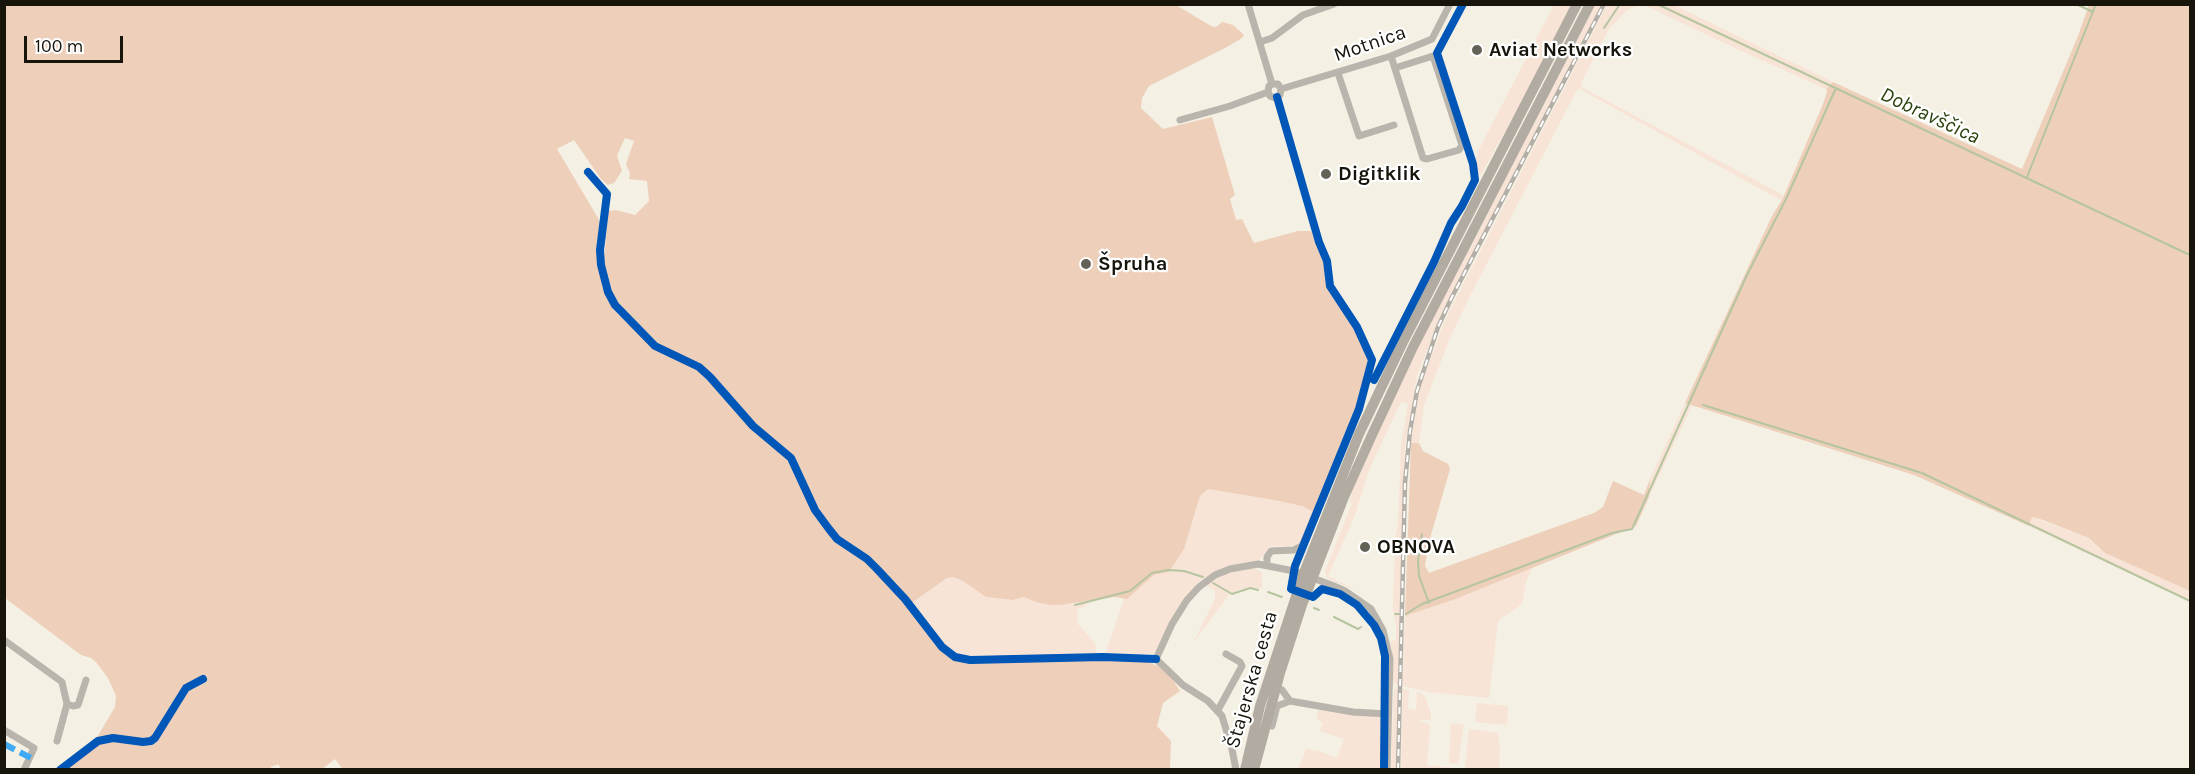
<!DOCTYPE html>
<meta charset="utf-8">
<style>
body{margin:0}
#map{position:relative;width:2195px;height:774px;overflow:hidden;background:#f4f0e3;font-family:Karla,sans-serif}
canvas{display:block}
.frame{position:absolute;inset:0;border:6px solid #17140c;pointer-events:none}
.scale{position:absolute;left:24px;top:36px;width:99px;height:27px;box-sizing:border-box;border:3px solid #17140c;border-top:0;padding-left:8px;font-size:18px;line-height:21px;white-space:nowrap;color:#17140c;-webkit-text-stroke:4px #fff;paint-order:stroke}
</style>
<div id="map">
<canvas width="2195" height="774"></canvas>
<div class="frame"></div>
<div class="scale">100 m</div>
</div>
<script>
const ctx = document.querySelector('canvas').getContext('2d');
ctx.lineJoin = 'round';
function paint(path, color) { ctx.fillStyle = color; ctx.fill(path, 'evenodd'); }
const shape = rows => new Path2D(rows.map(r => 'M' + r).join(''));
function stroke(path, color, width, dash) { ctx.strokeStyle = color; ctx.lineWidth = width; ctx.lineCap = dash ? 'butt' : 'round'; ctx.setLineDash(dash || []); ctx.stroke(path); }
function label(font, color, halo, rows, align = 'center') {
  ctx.font = font + ' Karla,sans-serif'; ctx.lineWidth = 4.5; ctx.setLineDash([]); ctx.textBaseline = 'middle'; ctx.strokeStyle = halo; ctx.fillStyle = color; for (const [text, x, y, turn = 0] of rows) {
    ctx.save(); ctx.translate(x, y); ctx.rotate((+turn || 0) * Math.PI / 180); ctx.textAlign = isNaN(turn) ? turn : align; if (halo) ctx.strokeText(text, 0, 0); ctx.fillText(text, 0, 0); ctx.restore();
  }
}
paint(shape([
 [1554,5,1573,5,1508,129,1497,145,1481,175,1477,174,1474,158,1477,157,1478,151],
 [1594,5,1602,5,1442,315,1417,375,1405,447,1398,685,1393,682,1393,659,1390,642,1396,640,1396,624,1393,610,1395,539,1398,525,1401,445,1408,403,1401,402,1369,470,1354,518,1328,576,1352,588,1373,603,1355,590,1327,578,1325,571,1352,503,1350,502,1352,490,1406,370],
 [1607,5,1639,5,1627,10,1609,29,1581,83,1583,88,1783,195,1783,197,1781,200,1762,190,1578,88,1470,296,1450,338,1424,405,1419,443,1411,443,1420,388,1445,320],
 [1644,5,1674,5,1833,82,1826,89,1741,51],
 [1685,403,1692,406,1649,497,1650,479],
 [1208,489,1274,500,1302,506,1314,512,1300,544,1290,546,1270,546,1259,560,1230,566,1200,580,1181,604,1153,654,1105,655,1124,599,1154,575,1169,572,1184,549,1200,496],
 [2032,517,2089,538,2105,553,2190,591,2190,602,2029,526],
 [1254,568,1262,573,1262,588,1241,589,1229,595,1193,643,1215,599,1215,591,1206,585,1224,574],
 [1532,568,1526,582,1522,604,1498,621,1489,698,1429,692,1403,686,1405,616,1453,600],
 [953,577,963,581,986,597,1013,600,1024,597,1036,602,1071,604,1091,600,1084,607,1077,609,1078,624,1095,643,1097,656,958,656,944,646,910,604,947,578],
 [1394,689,1398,689,1396,769,1391,770],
 [1403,689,1409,690,1408,709,1416,710,1417,692,1424,695,1431,713,1431,720,1419,720,1430,725,1427,765,1462,769,1401,769],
 [1477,703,1508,706,1507,725,1475,722],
 [1319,709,1381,716,1381,769,1298,770,1306,749,1319,751,1337,758,1344,739,1320,731,1323,723,1316,719],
 [1451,723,1464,725,1458,764,1449,763],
 [1469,729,1498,733,1500,747,1499,769,1465,769]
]), '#f8e4d6');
paint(shape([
 [5,5,1176,5,1211,26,1216,27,1222,22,1233,25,1244,35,1242,38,1225,48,1149,86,1142,98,1141,108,1163,129,1212,117,1235,195,1230,199,1236,220,1242,219,1254,243,1298,231,1311,231,1323,261,1327,289,1359,335,1370,361,1360,398,1314,512,1302,506,1274,500,1208,489,1200,496,1184,549,1169,572,1154,575,1127,599,1114,597,1060,605,1050,605,1036,602,1024,597,1013,600,986,597,963,581,953,577,947,578,910,604,889,579,841,539,816,507,798,465,762,433,731,399,712,374,693,360,663,348,624,313,611,293,604,262,608,213,609,211,616,210,635,215,649,201,647,181,629,179,630,173,626,164,634,141,625,138,617,156,622,171,614,183,608,185,601,179,574,140,557,149,601,223,599,267,602,286,616,312,655,349,702,372,745,422,793,464,813,509,831,538,868,564,892,587,953,659,1143,660,1158,666,1171,677,1180,691,1163,703,1157,726,1171,741,1170,769,343,770,335,759,321,770,280,769,279,764,271,767,271,770,63,769,96,739,115,707,116,696,108,678,96,662,91,658,81,655,5,598],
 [2089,5,2190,5,2190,591,2105,553,2089,538,2043,520,2032,517,2029,526,1914,475,1685,403,1772,216,1783,198,1823,104,1827,92,1826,89,1833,82,2022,169,2078,36],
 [1411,443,1419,443,1423,451,1448,464,1450,469,1429,542,1425,566,1429,573,1594,513,1603,507,1613,481,1644,495,1650,479,1649,497,1636,526,1453,600,1405,616]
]), '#edcfba');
stroke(shape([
 [1657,4,2190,255],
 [2076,4,2093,12],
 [1604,28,1620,4],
 [2027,177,2096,4],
 [1703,405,1922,473,2190,601],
 [1422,534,1418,561,1419,576,1429,603],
 [1213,583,1232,594,1250,588,1258,590],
 [1268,592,1282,597],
 [1075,605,1130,591,1152,573,1168,570,1184,571,1203,577],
 [1314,608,1319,610],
 [1395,614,1399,614],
 [1406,614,1422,604,1612,533,1632,529,1747,275,1786,199,1836,88],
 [1334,617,1358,629,1361,627]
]), '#b6c5a0', 2);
stroke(shape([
 [1248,4,1272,84],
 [1260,42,1272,38,1303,15,1334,4],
 [1391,56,1423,158,1427,159,1459,150,1462,145,1433,56,1395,68],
 [1338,73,1359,136,1394,125],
 [1281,89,1391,56,1432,39,1450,4],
 [1180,120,1230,106,1268,92,1269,86,1272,84,1278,84,1281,89,1280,95,1275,98,1270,96,1268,92],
 [588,172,607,194,600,250,601,265,608,292,615,305,655,346,699,367,710,377,753,426,791,458,815,510,829,529,837,539,867,559,877,569,905,599,942,647,955,657,970,660,1103,657,1156,659],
 [1267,565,1267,557,1271,551,1294,550,1302,546,1359,409,1372,360,1357,327,1330,286,1327,261,1319,242,1277,97],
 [4,640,62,682,67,704,57,741],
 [1282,690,1290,701,1353,712,1388,714],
 [67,704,73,706,78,705,86,680],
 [1218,710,1242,666,1240,662,1226,654],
 [1272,726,1277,706,1290,701],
 [4,730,34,748,24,770],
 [60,770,98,741,113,738,143,742,151,741,155,738,186,688,203,679],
 [1236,770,1232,749,1222,716,1208,701,1183,685,1156,659,1172,624,1187,600,1199,587,1215,575,1230,569,1258,564,1294,571,1334,586,1345,591,1371,609,1383,630,1390,659,1387,770]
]), '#b9b4ac', 7);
stroke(shape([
 [1245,770,1260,706,1303,575,1359,434,1403,342,1577,4],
 [1254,770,1280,673,1302,605,1344,497,1371,437,1413,347,1590,4]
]), '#b1aba2', 10);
const rail = shape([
 [1398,770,1405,483,1410,431,1417,391,1438,327,1452,297,1604,4]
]);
stroke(rail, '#b3afa7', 4.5);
stroke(rail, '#fff', 2, [7]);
stroke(shape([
 [4,744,31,758]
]), '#3fa9f5', 6, [12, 6]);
stroke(shape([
 [1277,97,1319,242,1327,261,1330,286,1357,327,1372,360,1359,409,1295,566,1291,589,1313,597,1322,589,1340,594,1357,605,1374,625,1381,638,1385,656,1384,770],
 [588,172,607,194,600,250,601,265,608,292,615,305,655,346,699,367,710,377,753,426,791,458,815,510,829,529,837,539,867,559,877,569,905,599,942,647,955,657,970,660,1103,657,1156,659],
 [1374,380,1434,262,1451,223,1462,206,1475,180,1473,164,1437,53,1463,4],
 [60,770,98,741,113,738,143,742,151,741,155,738,186,688,203,679]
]), '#0057b8', 8);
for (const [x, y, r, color] of [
 [1477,50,6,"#646157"],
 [1326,174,6,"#646157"],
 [1086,264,6,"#646157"],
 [1365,547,6,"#646157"]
]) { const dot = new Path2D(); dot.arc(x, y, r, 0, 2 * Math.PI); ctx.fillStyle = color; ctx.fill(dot); stroke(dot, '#fff', 2); }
label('20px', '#17140c', '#fff', [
 ["Motnica",1370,44,-19],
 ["Štajerska cesta",1252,680,-74]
]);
label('bold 20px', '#17140c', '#fff', [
 ["Aviat Networks",1489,50],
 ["Digitklik",1338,174],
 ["Špruha",1098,264],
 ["OBNOVA",1377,547]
], 'left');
label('italic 21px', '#2d430f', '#fff', [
 ["Dobravščica",1930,116,25]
]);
</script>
